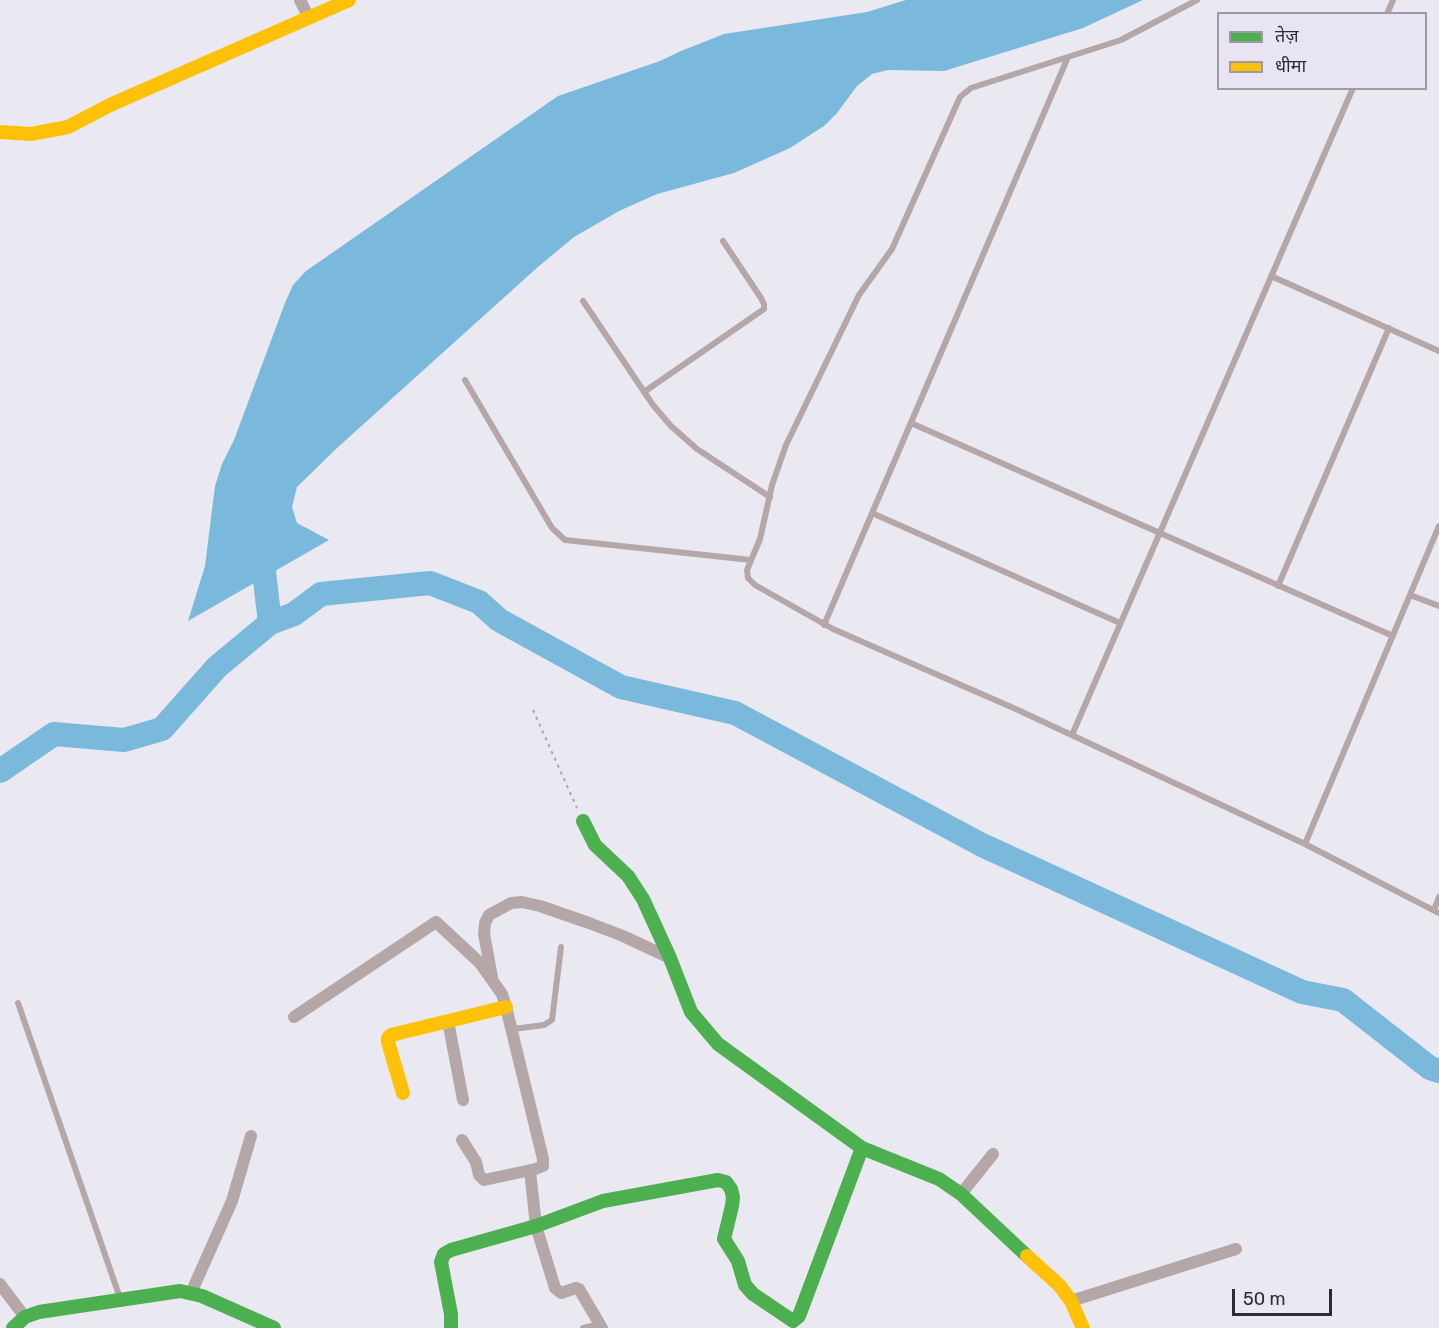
<!DOCTYPE html>
<meta charset="utf-8">
<style>
body{margin:0}
#map{position:relative;width:1439px;height:1328px;overflow:hidden;background:#eae8f0;font-family:Rubik,"Noto Sans Devanagari",sans-serif}
canvas{display:block}
.legend{position:absolute;left:1217px;top:12px;width:210px;height:78px;box-sizing:border-box;background:#e9e4f3;border:2px solid #9e9aa5;margin:0;padding:8px 10px;list-style:none;font-size:18px;color:#2e2b31}
.legend li{display:flex;align-items:center;gap:12px;height:30px}
.legend b{width:30px;border:2px solid #9e9aa5}
.scale{position:absolute;left:1232px;top:1289px;width:100px;height:27px;box-sizing:border-box;border:3px solid #2e2b31;border-top:0;padding-left:8px;font-size:18px;line-height:21px;white-space:nowrap;color:#2e2b31;-webkit-text-stroke:4px #e9e4f3;paint-order:stroke}
</style>
<div id="map">
<canvas width="1439" height="1328"></canvas>
<ul class="legend">
<li><b style="height:8px;background:#4caf50"></b>तेज़</li>
<li><b style="height:8px;background:#ffc107"></b>धीमा</li>
</ul>
<div class="scale">50 m</div>
</div>
<script>
const ctx = document.querySelector('canvas').getContext('2d');
ctx.lineJoin = 'round';
function paint(path, color) { ctx.fillStyle = color; ctx.fill(path, 'evenodd'); }
const shape = rows => new Path2D(rows.map(r => 'M' + r).join(''));
function stroke(path, color, width, dash) { ctx.strokeStyle = color; ctx.lineWidth = width; ctx.lineCap = dash ? 'butt' : 'round'; ctx.setLineDash(dash || []); ctx.stroke(path); }
paint(shape([
 [906,0,1143,0,1083,28,944,71,888,70,872,74,857,86,837,113,824,126,790,148,734,173,657,194,619,211,574,237,539,266,337,448,297,487,292,507,297,523,329,540,188,621,205,566,215,486,222,464,234,440,285,303,293,285,306,271,558,96,660,61,681,51,724,34,867,12]
]), '#7ab9dc');
stroke(shape([
 [268,544,264,572,270,623],
 [0,771,54,734,124,740,162,729,217,667,270,623,294,614,321,594,430,583,479,602,499,620,621,687,735,713,982,845,1302,992,1343,1000,1430,1068,1439,1071]
]), '#7ab9dc', 24);
stroke(shape([
 [533,710,577,808]
]), '#aea4a7', 2, [3, 4.5]);
stroke(shape([
 [1197,0,1121,40,971,88,960,97,892,249,859,295,786,445,772,485,760,539,747,570,748,578,755,585,833,629,1018,710,1305,844,1439,913],
 [1387,14,1393,0],
 [1271,276,1439,351],
 [583,301,653,405,671,426,697,449,770,497],
 [465,380,552,528,565,540,751,560],
 [644,392,764,309,764,304,761,298,723,241],
 [911,423,1393,636],
 [872,513,1120,623],
 [1278,586,1389,328],
 [1410,595,1439,606],
 [824,625,1068,57],
 [1072,735,1353,88],
 [1305,844,1439,526],
 [1434,910,1439,897],
 [18,1003,120,1298],
 [513,1029,544,1025,552,1020,561,947],
 [583,1328,600,1324]
]), '#b5a6a8', 6);
stroke(shape([
 [300,0,309,18],
 [492,977,484,934,485,923,489,915,511,903,522,902,540,906,589,923,623,936,670,958],
 [294,1017,436,922,480,963,502,994,506,1007,543,1159,543,1166,530,1171,536,1226,555,1288,561,1293,576,1288,579,1289,602,1328],
 [448,1021,463,1100],
 [462,1140,476,1162,479,1175,484,1180,531,1170],
 [961,1194,993,1154],
 [0,1284,25,1317],
 [191,1293,232,1201,251,1136],
 [1071,1301,1236,1249]
]), '#b5a6a8', 12);
stroke(shape([
 [583,821,595,845,628,876,643,899,670,958,691,1012,718,1044,862,1148,939,1179,961,1194,1027,1256],
 [13,1328,25,1317,39,1312,180,1291,202,1296,274,1328],
 [451,1328,451,1314,441,1262,444,1254,451,1250,536,1226,603,1201,718,1180,726,1182,731,1189,733,1197,732,1206,724,1239,738,1261,745,1285,753,1294,793,1321,799,1316,862,1148]
]), '#4caf50', 14);
stroke(shape([
 [0,132,31,134,68,127,110,105,349,0],
 [403,1093,388,1042,388,1038,391,1035,506,1007],
 [1027,1256,1060,1286,1071,1301,1083,1328]
]), '#ffc107', 14);
</script>
